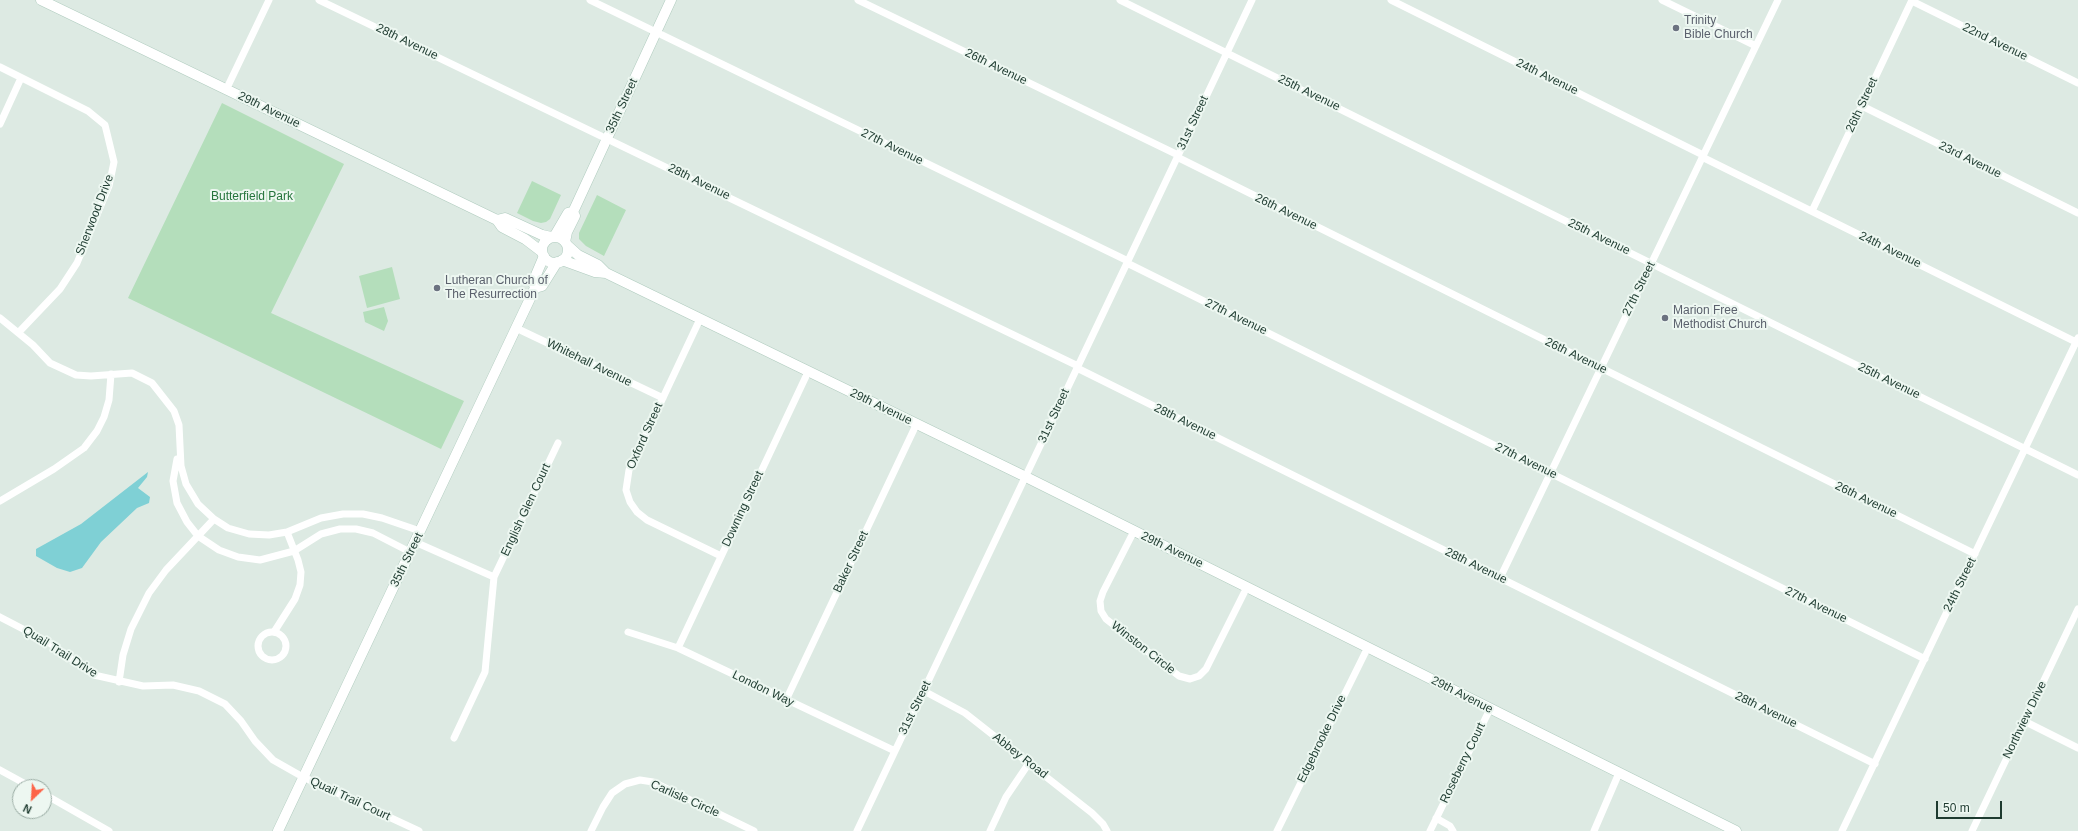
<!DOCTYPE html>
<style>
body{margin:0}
#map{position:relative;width:2078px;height:831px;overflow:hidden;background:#ddeae3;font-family:Arial,sans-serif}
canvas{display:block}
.north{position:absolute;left:12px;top:779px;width:40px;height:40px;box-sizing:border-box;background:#edf7f1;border:1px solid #9aaca4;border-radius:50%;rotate:205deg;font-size:11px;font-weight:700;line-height:16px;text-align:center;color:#1e3b30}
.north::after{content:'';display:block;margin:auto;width:14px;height:18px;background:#fd6448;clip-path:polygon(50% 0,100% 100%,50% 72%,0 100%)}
.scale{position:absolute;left:1936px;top:801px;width:66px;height:18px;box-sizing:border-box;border:2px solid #1e3b30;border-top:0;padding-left:5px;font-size:12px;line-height:14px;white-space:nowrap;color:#1e3b30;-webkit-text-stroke:3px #edf7f1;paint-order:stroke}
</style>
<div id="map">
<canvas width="2078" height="831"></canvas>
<div class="north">N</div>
<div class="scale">50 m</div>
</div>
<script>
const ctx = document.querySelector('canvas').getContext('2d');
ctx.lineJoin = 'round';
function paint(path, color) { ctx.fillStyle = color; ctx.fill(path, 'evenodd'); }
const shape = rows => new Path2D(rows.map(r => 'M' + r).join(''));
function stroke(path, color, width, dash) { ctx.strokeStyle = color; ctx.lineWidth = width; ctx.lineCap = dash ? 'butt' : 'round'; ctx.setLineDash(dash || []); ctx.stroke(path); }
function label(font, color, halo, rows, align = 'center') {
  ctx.font = font + ' Arial,sans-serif'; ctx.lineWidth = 4; ctx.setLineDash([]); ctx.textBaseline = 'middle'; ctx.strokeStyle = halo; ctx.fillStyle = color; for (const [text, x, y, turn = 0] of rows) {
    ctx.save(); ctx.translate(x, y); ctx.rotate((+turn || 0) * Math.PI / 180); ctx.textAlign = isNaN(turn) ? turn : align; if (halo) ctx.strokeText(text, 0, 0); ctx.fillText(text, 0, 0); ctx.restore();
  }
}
paint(shape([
 [222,103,344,164,271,313,464,401,441,449,128,298],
 [532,181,561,195,550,219,546,222,541,223,533,221,517,213],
 [597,195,626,210,604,256,586,246,579,239,579,233],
 [392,267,400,299,367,308,359,276],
 [384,307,388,321,384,331,365,322,363,312]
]), '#b4debb');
paint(shape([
 [148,472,147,477,138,488,150,497,149,503,137,508,101,542,82,568,70,572,57,568,36,556,36,549,81,524]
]), '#7fd0d5');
const secondary = shape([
 [41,0,497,220,502,227,525,239,542,252],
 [497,220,505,218,542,235,551,237],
 [554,237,568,213,573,212,671,0],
 '542 250a13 13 0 1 1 26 0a13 13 0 1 1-26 0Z',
 [565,242,567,232,575,216,573,212],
 [567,245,578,255,598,265,606,273,1026,477,1736,831],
 [562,260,595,272,606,273],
 [535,288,542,286,557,262],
 [278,831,516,328,535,288,533,282,544,256]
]);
stroke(secondary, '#afcbbe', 11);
stroke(shape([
 [319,0,1078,366],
 [590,0,1128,261],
 [858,0,1178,155],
 [1120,0,2078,475],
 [1391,0,1703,155],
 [1662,0,1756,46],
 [1912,1,2078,83],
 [0,67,88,111,105,125,114,162,109,186,77,263,60,289,19,332],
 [226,90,269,0],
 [1862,106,2078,213],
 [0,124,21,78],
 [1177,157,1975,554],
 [1702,157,2078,343],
 [1812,211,1912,0],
 [1127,263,1925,659],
 [0,318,33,345,50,363,76,375,91,376,132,373,152,383,174,411,179,425,181,466,186,484,198,504,214,519,228,528,249,534,269,535,287,532,321,518,343,514,363,514,382,518,420,531],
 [700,319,629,470,626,490,630,502,637,512,647,520,721,556],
 [516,328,663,398],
 [1077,368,1875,764],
 [177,459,173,481,177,503,187,522,198,536,219,550,238,557,260,560,294,551,321,534,340,529,356,529,373,533,410,552],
 [0,501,54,469,84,448,97,431,104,417,109,400,111,374],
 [1134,531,1103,592,1100,601,1101,611,1106,619,1179,676,1190,679,1199,676,1206,669,1247,587],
 [415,542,494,577],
 [1500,578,1778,0],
 [0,617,48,642,94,675,143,686,173,685,199,691,225,704,241,721,255,741,273,760,303,777,419,831],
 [274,632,295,599,300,585,301,572,298,560,287,532],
 [628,632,678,648,895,751],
 '258 646a14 14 0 1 1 28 0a14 14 0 1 1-28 0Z',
 [678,648,808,372],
 [119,682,123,655,131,629,149,593,166,570,214,519],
 [924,691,965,713,1092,813,1103,824,1107,831],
 [786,700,917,423],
 [2024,721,2078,748],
 [454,738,485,672,494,577,558,443],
 [0,770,31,787],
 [44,794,109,831],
 [1436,818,1450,826,1453,831],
 [591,831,603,807,612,793,625,784,640,780,653,782,754,831],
 [857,831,1252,0],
 [990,831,1006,797,1029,763],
 [1277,831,1368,647],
 [1430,831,1490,709],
 [1594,831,1619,773],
 [1842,831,2078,338],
 [1972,831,2078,609]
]), '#fff', 7);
stroke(secondary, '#fff', 10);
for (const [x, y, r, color] of [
 [1676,28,4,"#6b7280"],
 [437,288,4,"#6b7280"],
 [1665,318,4,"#6b7280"]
]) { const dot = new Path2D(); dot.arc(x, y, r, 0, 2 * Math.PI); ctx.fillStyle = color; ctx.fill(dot); stroke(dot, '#edf7f1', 1.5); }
label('12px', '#5b616d', '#edf7f1', [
 ["Trinity",1684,21],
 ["Bible Church",1684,35],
 ["Lutheran Church of",445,281],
 ["The Resurrection",445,295],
 ["Marion Free",1673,311],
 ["Methodist Church",1673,325]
], 'left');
label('12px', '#1e3b30', '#edf7f1', [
 ["28th Avenue",407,42,26],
 ["22nd Avenue",1995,42,26],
 ["26th Avenue",996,67,26],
 ["24th Avenue",1547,77,26],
 ["25th Avenue",1309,93,26],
 ["26th Street",1862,105,-65],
 ["35th Street",622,106,-65],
 ["29th Avenue",269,110,26],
 ["31st Street",1193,123,-65],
 ["27th Avenue",892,147,26],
 ["23rd Avenue",1970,160,26],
 ["28th Avenue",699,182,26],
 ["26th Avenue",1286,212,26],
 ["Sherwood Drive",95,215,-69],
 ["25th Avenue",1599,237,26],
 ["24th Avenue",1890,250,26],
 ["27th Street",1639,289,-64],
 ["27th Avenue",1236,317,26],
 ["26th Avenue",1576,356,26],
 ["Whitehall Avenue",589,363,26],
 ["25th Avenue",1889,381,26],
 ["29th Avenue",881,407,26],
 ["31st Street",1054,416,-65],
 ["28th Avenue",1185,422,26],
 ["Oxford Street",645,436,-66],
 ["27th Avenue",1526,461,26],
 ["26th Avenue",1866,500,26],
 ["Downing Street",743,509,-65],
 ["English Glen Court",526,510,-65],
 ["29th Avenue",1172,550,26],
 ["35th Street",407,560,-64],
 ["Baker Street",851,562,-65],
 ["28th Avenue",1476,566,26],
 ["24th Street",1960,585,-64],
 ["27th Avenue",1816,605,26],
 ["Winston Circle",1143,648,38],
 ["Quail Trail Drive",60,652,32],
 ["London Way",763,689,26],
 ["29th Avenue",1462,695,27],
 ["31st Street",915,708,-64],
 ["28th Avenue",1766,710,26],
 ["Northview Drive",2025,720,-64],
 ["Edgebrooke Drive",1322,739,-64],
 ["Abbey Road",1020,756,38],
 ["Roseberry Court",1463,763,-64],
 ["Quail Trail Court",350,799,25],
 ["Carlisle Circle",685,799,24]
]);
label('12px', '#25743c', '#edf7f1', [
 ["Butterfield Park",252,197]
]);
</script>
